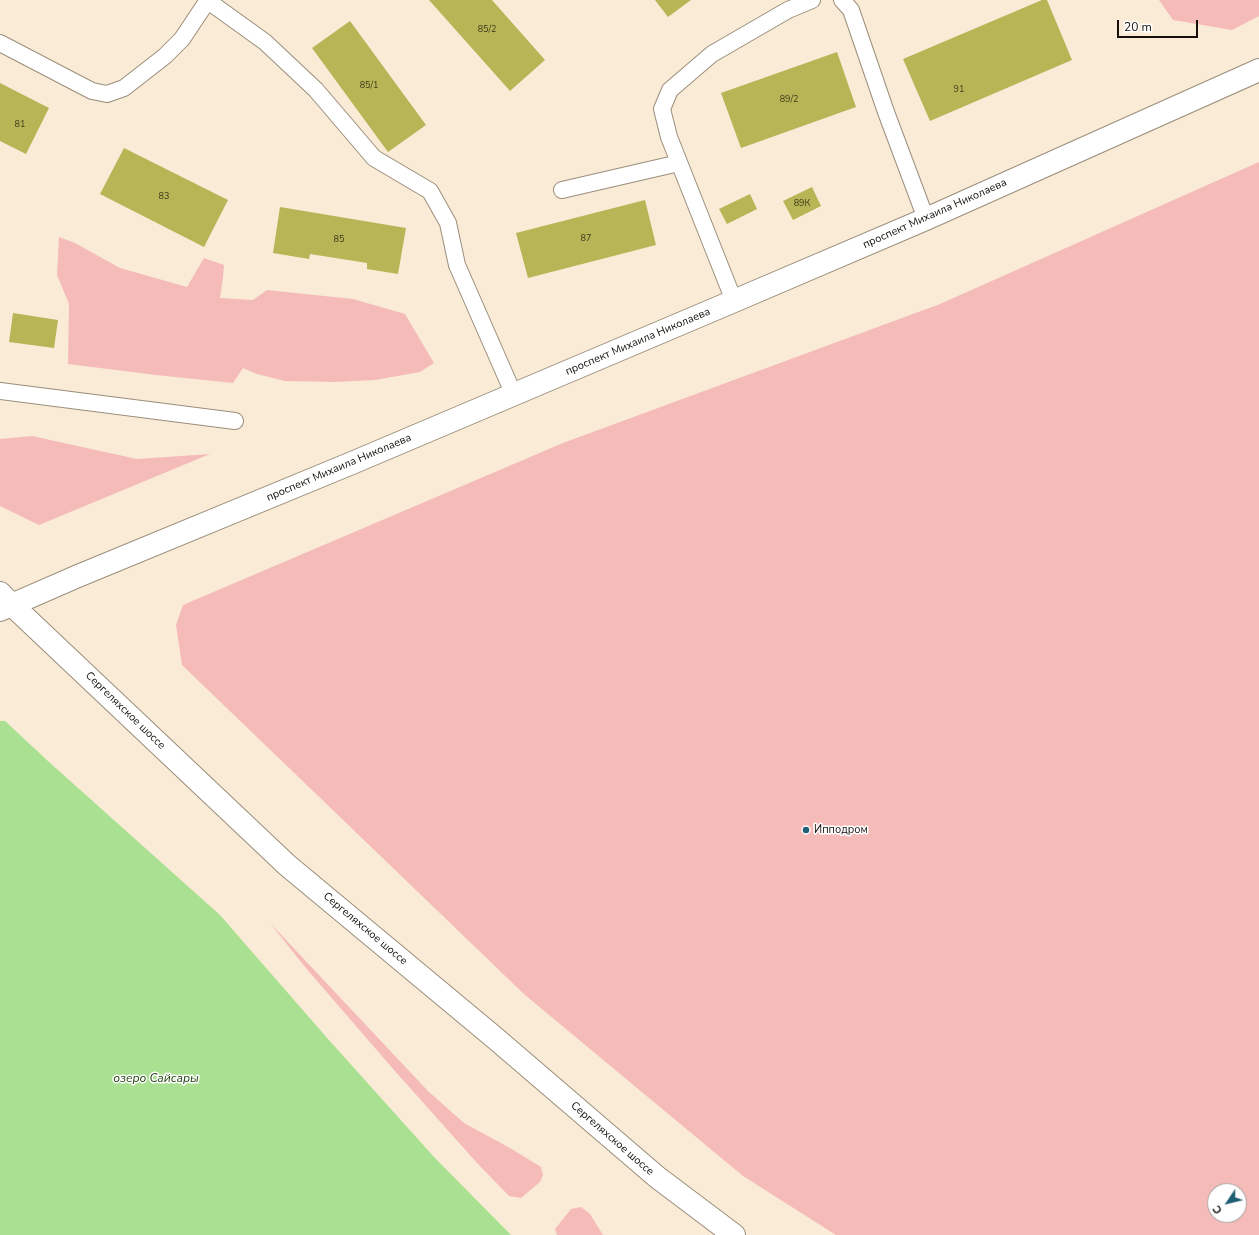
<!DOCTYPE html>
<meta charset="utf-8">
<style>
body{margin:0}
#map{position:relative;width:1259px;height:1235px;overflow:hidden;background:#f9ebd6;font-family:"Nunito Sans",sans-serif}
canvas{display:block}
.north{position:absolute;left:1207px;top:1183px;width:40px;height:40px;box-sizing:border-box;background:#fff;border:1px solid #a19f9d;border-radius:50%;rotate:235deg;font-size:11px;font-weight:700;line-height:16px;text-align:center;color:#141009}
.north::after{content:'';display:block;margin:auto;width:14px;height:18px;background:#1f5f74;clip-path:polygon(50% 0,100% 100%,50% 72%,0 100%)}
.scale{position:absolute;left:1117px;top:20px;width:81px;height:18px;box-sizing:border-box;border:2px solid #141009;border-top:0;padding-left:5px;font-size:12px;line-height:14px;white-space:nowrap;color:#141009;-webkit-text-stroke:3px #fff;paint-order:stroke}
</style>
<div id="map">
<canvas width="1259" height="1235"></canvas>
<div class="north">С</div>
<div class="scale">20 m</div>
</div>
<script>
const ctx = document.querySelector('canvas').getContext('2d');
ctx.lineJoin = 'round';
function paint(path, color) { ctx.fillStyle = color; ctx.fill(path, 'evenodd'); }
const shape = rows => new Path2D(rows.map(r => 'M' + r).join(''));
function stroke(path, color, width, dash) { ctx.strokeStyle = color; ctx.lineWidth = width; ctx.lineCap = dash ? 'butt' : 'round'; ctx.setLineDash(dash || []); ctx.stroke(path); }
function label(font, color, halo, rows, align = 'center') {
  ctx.font = font + ' "Nunito Sans",sans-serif'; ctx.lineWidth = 3; ctx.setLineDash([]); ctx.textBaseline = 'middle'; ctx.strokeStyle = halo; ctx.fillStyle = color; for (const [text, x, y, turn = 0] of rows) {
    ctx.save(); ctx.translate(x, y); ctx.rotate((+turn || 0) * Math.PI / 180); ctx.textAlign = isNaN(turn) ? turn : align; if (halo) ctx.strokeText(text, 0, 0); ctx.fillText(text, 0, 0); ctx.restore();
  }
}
paint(shape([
 [1159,0,1259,0,1259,16,1232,30,1173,20],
 [1259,162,1259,1235,836,1235,743,1176,525,995,182,665,176,625,183,605,563,443,940,304],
 [1215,1191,1239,1191,1239,1215,1215,1215],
 [59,237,75,243,120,268,187,287,204,258,224,265,223,278,220,298,253,300,267,290,353,299,405,314,434,363,420,372,375,380,336,382,285,381,257,374,243,368,233,383,156,375,68,364,69,304,57,275],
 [32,436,137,459,210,454,39,525,0,506,0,439],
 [270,923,428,1091,464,1123,510,1148,541,1167,543,1175,540,1182,521,1198,509,1196,477,1163,394,1070,305,967],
 [581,1207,590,1214,603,1235,557,1235,555,1229,571,1209]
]), '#f5bbb9');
paint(shape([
 [0,721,5,721,49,762,220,915,328,1039,434,1157,511,1235,0,1235]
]), '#a9e092');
paint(shape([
 [429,0,492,0,545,60,510,91],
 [655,0,691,0,668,17],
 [1042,0,1047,0,1072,60,930,121,903,59],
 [350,21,426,125,388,152,312,48],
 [837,52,856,107,741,148,721,93],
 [0,83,49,108,26,154,0,141],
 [124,148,228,200,204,247,100,194],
 [812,187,821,206,793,220,783,201],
 [750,194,757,209,727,224,719,209],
 [645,200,656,245,528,278,516,233],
 [280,207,406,228,398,274,367,269,367,263,310,254,309,259,273,253],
 [13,313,58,320,54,348,9,342]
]), '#b7b556');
const lane = shape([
 [842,0,851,10,886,112,926,219],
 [208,1,265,42,316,90,374,158,430,191,448,223,457,265,514,395],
 [0,43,92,91,107,94,124,88,165,56,182,39,208,0],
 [562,190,679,163],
 [734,301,669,137,662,109,670,90,712,54,788,10,812,0],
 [0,391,235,421]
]);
const secondary = shape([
 [0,593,12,605]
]);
const primary = shape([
 [12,605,287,865,495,1038,657,1177,734,1235],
 [0,610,78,576,352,463,734,301,926,219,1259,70]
]);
stroke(lane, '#9a8e7b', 18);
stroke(secondary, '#9a8e7b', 24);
stroke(primary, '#9a8e7b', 24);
stroke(lane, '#fff', 16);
stroke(secondary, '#fff', 22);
stroke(primary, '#fff', 22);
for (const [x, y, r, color] of [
 [806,830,4,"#1f5f74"]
]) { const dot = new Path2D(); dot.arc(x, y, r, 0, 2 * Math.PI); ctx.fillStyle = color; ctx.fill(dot); stroke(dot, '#fff', 1.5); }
label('9px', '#3d391c', null, [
 ["85/2",487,30],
 ["85/1",369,86],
 ["91",959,90],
 ["89/2",789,100],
 ["81",20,125],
 ["83",164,197],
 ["89К",802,204],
 ["87",586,239],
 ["85",339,240]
]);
label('11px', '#141009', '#fff', [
 ["проспект Михаила Николаева",935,214,-24],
 ["проспект Михаила Николаева",638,342,-23],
 ["проспект Михаила Николаева",339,468,-23],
 ["Сергеляхское шоссе",125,711,44],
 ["Сергеляхское шоссе",365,929,40],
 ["Сергеляхское шоссе",612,1139,41]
]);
label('11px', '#141009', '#fff', [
 ["Ипподром",814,830]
], 'left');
label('italic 12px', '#1b3d07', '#fff', [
 ["озеро Сайсары",156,1079]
]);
</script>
